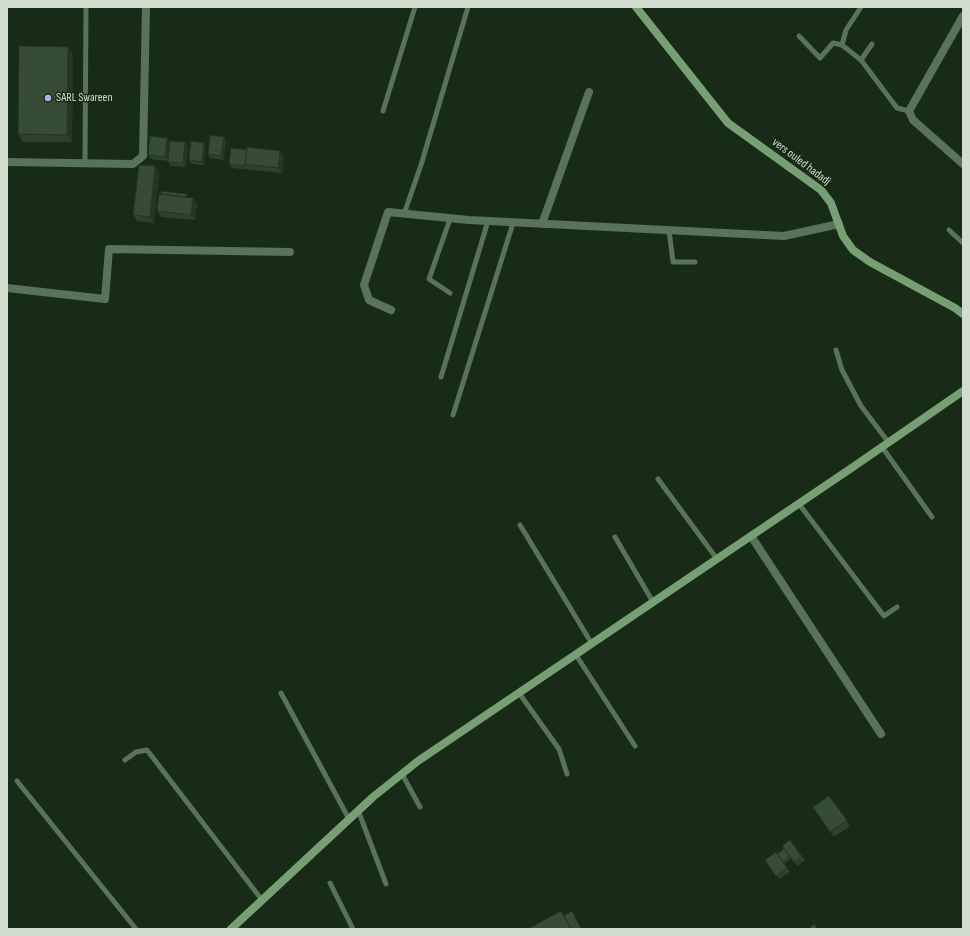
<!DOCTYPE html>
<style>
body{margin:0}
#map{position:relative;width:970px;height:936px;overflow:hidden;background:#172b16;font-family:"Sofia Sans Condensed",sans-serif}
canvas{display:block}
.frame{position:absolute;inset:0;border:8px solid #d0ddcf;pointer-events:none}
</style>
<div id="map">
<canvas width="970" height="936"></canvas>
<div class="frame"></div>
</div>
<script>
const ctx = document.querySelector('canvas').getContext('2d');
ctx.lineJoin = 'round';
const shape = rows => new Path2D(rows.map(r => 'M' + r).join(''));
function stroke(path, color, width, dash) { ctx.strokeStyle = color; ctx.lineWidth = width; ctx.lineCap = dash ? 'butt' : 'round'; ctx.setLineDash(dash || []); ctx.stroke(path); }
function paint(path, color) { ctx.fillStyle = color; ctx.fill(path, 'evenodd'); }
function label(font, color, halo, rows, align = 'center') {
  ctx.font = font + ' "Sofia Sans Condensed",sans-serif'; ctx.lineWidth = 3; ctx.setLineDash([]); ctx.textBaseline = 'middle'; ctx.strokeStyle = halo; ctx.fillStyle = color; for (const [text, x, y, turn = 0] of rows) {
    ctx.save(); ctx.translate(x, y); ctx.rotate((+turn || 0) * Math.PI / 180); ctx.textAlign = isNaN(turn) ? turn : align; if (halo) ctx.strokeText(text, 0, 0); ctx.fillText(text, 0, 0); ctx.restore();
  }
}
stroke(shape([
 [861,7,846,30,842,45,861,60,897,108,909,111],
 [799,36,820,58,833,43,842,45],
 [861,60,872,44],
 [383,111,415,7],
 [85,163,86,7],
 [404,214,421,165,468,7],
 [450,219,429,279,450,293],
 [669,230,673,262,695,262],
 [949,230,963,243],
 [836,350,842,370,861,406,889,443],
 [441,377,488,221],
 [453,415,513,223],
 [882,447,932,517],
 [658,479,717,559],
 [799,504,884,616,897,607],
 [520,525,592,644],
 [615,537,653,602],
 [576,655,635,746],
 [281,693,349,819],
 [519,693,559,749,567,774],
 [125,760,136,752,147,750,262,900],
 [402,774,420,807],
 [17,781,136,929],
 [358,810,386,884],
 [330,883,353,929]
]), '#597358', 5);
stroke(shape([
 [963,16,909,111,913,120,963,164],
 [7,162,133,164,143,156,146,7],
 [542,224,589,92],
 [7,288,105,299,109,249,290,252],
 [391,310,369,300,364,285,388,212,469,220,784,236,839,224],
 [751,536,881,734]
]), '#597358', 8);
stroke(shape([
 [636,7,728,123,821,190,831,203,843,236,853,250,870,262,955,308,963,314],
 [231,929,373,797,418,761,853,467,963,391]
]), '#769f74', 8);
paint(shape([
 [73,54,72,142,23,142,18,134],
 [224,137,226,141,224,160,210,158,208,154],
 [167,138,170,142,168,161,151,159,148,155],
 [185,142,188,146,186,167,171,166,168,162],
 [206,146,204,165,192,164,189,160],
 [284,157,282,173,232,168,229,164],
 [159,172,154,223,137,221,133,215],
 [189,197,193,198,197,204,195,220,161,217,157,211],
 [829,796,850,826,834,837,813,807],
 [790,840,805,860,797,866,782,846],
 [784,849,791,859,784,864,783,862,790,872,779,879,765,860,777,854]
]), '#2f412e');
paint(shape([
 [68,47,73,54,72,142,67,135],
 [224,137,226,141,224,160,221,156],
 [167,138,170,142,168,161,165,157],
 [185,142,188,146,186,167,183,163],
 [204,143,206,146,204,165,202,162],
 [280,151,284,157,282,173,278,168],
 [155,166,159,172,154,223,150,217],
 [193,198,197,204,195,220,191,215]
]), '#263525');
const building = shape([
 [19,46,68,47,67,135,18,134,19,46],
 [210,135,224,137,221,156,208,154,210,135],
 [150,136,167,138,165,157,148,155,150,136],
 [170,141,185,142,183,163,168,162,170,141],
 [191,141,204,143,202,162,189,160,191,141],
 [247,147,280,151,278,168,245,164,247,147],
 [231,148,247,150,245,164,246,166,229,164,231,148],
 [139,165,155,166,150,217,133,215,139,165],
 [161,191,187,194,186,197,161,194,161,191],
 [159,194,193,198,191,215,157,211,159,194],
 [829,796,847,820,830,832,813,807,829,796],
 [790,840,802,857,794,862,782,846,790,840],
 [784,849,790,857,783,862,777,854,784,849],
 [776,852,787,868,776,876,765,860,776,852],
 [561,911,571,929,528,929,561,911],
 [572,911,581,929,571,929,564,916,572,911],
 [814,924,818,929,808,929,814,924]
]);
paint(building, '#374c35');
stroke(building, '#263525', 1);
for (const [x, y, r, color] of [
 [48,98,4,"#baaaf6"]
]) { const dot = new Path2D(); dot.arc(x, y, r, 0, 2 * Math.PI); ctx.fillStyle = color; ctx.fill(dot); stroke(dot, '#172b16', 1.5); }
label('12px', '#d0ddcf', '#172b16', [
 ["SARL Swareen",56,98]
], 'left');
label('12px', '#d0ddcf', '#172b16', [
 ["vers ouled hadadj",801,162,37]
]);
</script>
